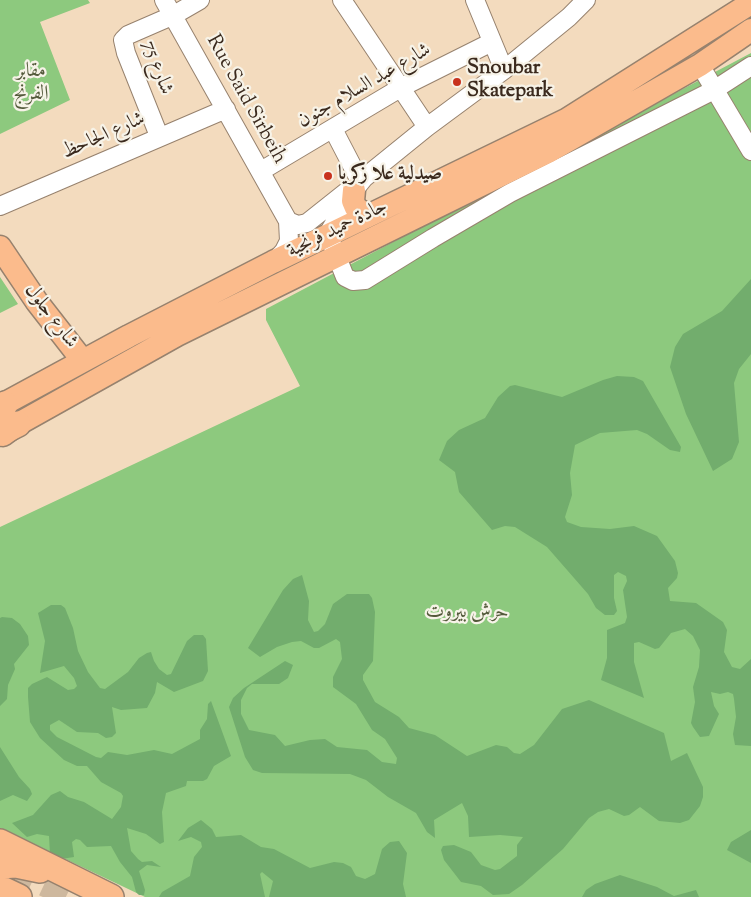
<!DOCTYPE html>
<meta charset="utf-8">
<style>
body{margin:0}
canvas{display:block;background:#f3dbbe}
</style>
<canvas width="751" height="897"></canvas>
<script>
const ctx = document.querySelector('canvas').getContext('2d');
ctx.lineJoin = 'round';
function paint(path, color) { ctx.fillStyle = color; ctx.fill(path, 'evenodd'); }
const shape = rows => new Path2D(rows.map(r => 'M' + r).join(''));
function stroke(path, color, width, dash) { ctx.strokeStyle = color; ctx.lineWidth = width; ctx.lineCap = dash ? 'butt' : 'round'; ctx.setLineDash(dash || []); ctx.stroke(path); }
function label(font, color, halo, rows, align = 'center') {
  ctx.font = font + ' "Sorts Mill Goudy",Amiri,serif'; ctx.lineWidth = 4.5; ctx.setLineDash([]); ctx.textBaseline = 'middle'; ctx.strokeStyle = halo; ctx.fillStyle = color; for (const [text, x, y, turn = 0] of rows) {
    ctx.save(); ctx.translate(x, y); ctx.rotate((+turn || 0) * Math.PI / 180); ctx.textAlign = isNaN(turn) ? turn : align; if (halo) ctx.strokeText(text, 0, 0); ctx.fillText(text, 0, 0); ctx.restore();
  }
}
paint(shape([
 [0,0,88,0,90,3,40,22,70,100,0,134],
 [751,53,751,897,145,897,0,828,0,527,300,386,266,320,266,309],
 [0,277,18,304,0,313]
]), '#8dc97e');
paint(shape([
 [751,279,751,354,739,369,734,383,739,442,732,459,713,471,686,414,670,367,675,347,683,334,722,311],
 [617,376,634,377,643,381,681,447,680,452,670,450,647,434,637,430,600,433,575,445,570,473,572,495,565,517,567,522,581,527,610,529,634,526,657,536,675,561,678,573,677,578,668,588,670,601,696,603,723,622,727,630,724,652,732,667,740,669,751,659,751,746,735,745,733,734,736,717,734,699,733,694,728,692,720,694,711,692,714,706,719,714,709,736,700,737,693,727,691,723,695,702,693,687,699,667,700,650,693,636,685,629,671,633,659,648,655,649,639,642,634,643,634,662,644,698,601,680,607,658,607,630,625,623,627,617,623,590,627,581,626,576,618,572,614,575,614,598,617,611,614,615,605,615,596,608,588,594,547,547,515,527,505,526,492,530,459,492,455,472,439,460,447,441,459,430,485,418,498,397,510,386,515,385,562,397,603,380],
 [302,575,309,601,308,620,314,632,318,631,325,624,333,604,347,594,369,594,372,598,375,612,373,661,363,675,363,680,375,702,399,717,409,728,435,735,467,756,496,745,507,747,514,753,520,754,534,745,562,709,589,700,664,733,671,761,687,753,703,787,703,797,700,806,689,820,680,823,659,821,640,807,629,815,624,816,609,809,598,812,589,818,563,849,522,885,509,894,493,895,481,886,461,882,444,860,441,850,443,846,454,845,471,852,481,865,495,870,500,869,517,856,517,845,523,837,500,835,469,837,468,816,462,803,434,820,435,838,427,832,416,813,388,797,366,780,350,774,262,773,253,770,245,757,229,707,233,698,244,688,285,661,293,665,288,678,279,684,252,684,247,688,241,700,241,714,249,730,275,735,285,746,310,740,325,739,337,747,367,750,382,762,396,764,397,758,385,739,372,730,356,704,333,687,333,677,342,659,340,642,336,639,319,648,314,648,301,641,292,642,277,647,260,657,248,648,283,590,293,579],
 [51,605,61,605,65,608,73,628,78,651,88,672,100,688,105,689,128,672,139,658,147,653,151,652,154,661,159,669,167,675,171,674,187,641,194,635,203,635,206,639,208,671,203,681,174,692,157,682,155,693,147,708,121,710,112,707,116,733,112,737,106,738,98,733,77,732,59,720,50,725,50,730,57,737,96,757,101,758,108,752,127,755,154,750,172,754,200,739,200,730,207,719,208,704,211,701,231,756,214,766,207,779,203,781,187,781,186,786,166,793,162,812,164,842,160,844,146,834,127,828,131,851,138,859,142,862,152,861,161,867,147,865,139,871,145,890,144,895,139,895,136,892,132,877,120,862,111,846,87,847,80,840,76,839,72,842,74,857,61,859,50,854,49,836,37,834,27,837,12,823,33,815,51,795,60,791,68,797,84,802,112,819,121,807,123,796,121,793,101,782,87,766,77,766,64,760,40,738,30,722,28,697,28,688,32,684,47,677,68,690,74,689,77,686,74,678,64,666,40,673,45,641,38,613],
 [2,617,12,618,20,624,28,636,29,645,14,664,15,669,8,685,7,699,0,706,0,618],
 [0,747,19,777,30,789,32,794,27,801,13,795,0,801],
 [201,820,212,829,216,837,241,835,261,847,274,849,310,868,334,862,343,863,351,867,356,876,365,879,375,874,382,849,390,842,399,841,407,853,403,884,406,897,269,897,273,881,262,872,260,874,265,897,159,897,162,892,190,876,194,857,202,847,201,842,191,837,178,841,188,828],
 [751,830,751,863,727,850,731,842],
 [620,875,657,887,674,896,696,890,699,897,582,897,586,890,595,884]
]), '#72ad6d');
stroke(shape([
 [11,868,72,897]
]), '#ceb89e', 25, [25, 12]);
const minor = shape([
 [164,0,288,221,289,241,284,251,276,260],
 [342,0,427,127],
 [475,0,504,70],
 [586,0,569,17,504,70,427,127,364,178,351,194,328,234,345,277,353,281,365,280,433,238,510,193,714,90,751,66],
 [700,65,751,151],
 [333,129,360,181],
 [159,136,126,53,123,40,128,35,174,15,200,0],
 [261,171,402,87,492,42],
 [0,206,226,109],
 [288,221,298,225,307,223,346,192]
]);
const major = shape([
 [354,190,353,201,356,208,368,216],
 [0,247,37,302,83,361],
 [0,406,129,336,273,262,566,120,751,3],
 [3,435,18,424,177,335,548,152,700,65,751,30]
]);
const highway = shape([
 [0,408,5,404],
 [0,433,18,424],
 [0,842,111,897],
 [0,866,16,865,40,870],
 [0,888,19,897]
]);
stroke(minor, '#97826e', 20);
stroke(major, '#97826e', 25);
stroke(highway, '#97826e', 28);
stroke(minor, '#fff', 18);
stroke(major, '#fbbb8c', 22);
stroke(highway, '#fbbb8c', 25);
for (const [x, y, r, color] of [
 [457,82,5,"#c8321e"],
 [328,176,5,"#c8321e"]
]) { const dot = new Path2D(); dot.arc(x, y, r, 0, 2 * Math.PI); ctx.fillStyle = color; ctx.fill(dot); stroke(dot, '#f7f3e8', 2); }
label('20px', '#3b2a1e', '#f7f3e8', [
 ["شارع 75",156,68,70],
 ["شارع عبد السلام جنون",365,87,-30],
 ["Rue Said Sirbeih",245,100,61],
 ["شارع الجاحظ",104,137,-24],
 ["جادة حميد فرنجية",338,230,-26],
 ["شارع جلول",50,317,53]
]);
label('bold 20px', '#3b2a1e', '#f7f3e8', [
 ["Snoubar",467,70],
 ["Skatepark",467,93],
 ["صيدلية علا زكريا",338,176]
], 'left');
label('20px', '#545a3b', '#f7f3e8', [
 ["مقابر",31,73],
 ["الفرنج",31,96],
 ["حرش بيروت",467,614]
]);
</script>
